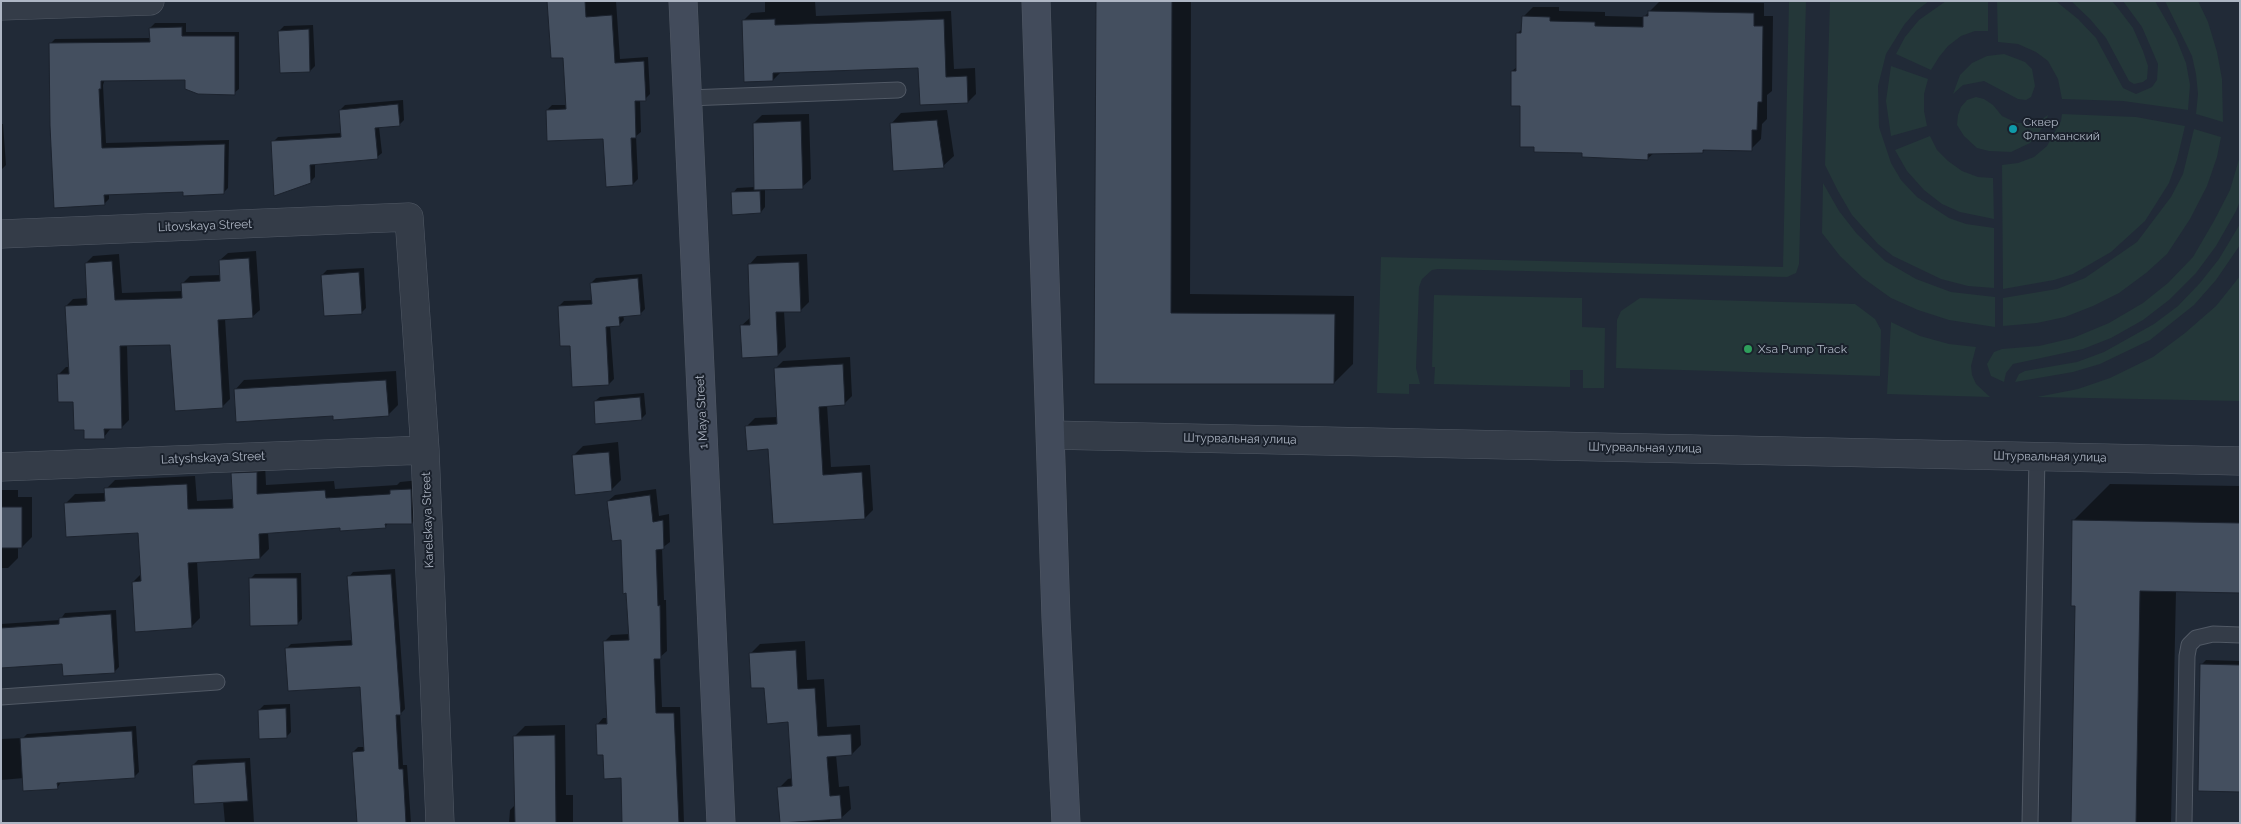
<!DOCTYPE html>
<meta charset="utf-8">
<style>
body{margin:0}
#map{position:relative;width:2241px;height:824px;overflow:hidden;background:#212a37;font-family:Raleway,sans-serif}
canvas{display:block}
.frame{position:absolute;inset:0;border:2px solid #aeb6c4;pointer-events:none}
</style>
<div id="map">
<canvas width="2241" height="824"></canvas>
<div class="frame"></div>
</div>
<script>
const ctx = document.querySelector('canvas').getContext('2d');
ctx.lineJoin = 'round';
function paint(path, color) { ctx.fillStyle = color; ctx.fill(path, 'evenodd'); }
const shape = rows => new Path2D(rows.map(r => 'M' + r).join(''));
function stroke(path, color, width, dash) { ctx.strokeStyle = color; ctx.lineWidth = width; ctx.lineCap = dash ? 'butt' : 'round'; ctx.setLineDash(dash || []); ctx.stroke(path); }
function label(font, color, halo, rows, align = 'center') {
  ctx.font = font + ' Raleway,sans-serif'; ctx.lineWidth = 4; ctx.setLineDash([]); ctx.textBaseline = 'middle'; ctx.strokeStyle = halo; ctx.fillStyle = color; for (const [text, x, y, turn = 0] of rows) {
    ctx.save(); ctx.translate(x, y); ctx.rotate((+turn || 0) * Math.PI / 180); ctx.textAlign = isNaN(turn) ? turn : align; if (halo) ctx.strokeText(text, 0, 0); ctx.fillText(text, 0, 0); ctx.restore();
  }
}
paint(shape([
 [1789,1,1806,1,1799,264,1796,273,1787,277,1438,269,1432,270,1422,279,1419,287,1416,368,1420,384,1409,384,1409,394,1377,393,1381,257,1783,267],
 [1830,1,1929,1,1916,11,1904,25,1886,54,1878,86,1879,127,1891,163,1901,180,1917,197,1949,218,1966,224,1994,228,1994,288,1968,286,1941,279,1893,256,1878,244,1852,215,1838,191,1825,165],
 [1946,1,1988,1,1988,31,1975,31,1961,36,1948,46,1939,57,1931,70,1896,54,1905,37,1919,20],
 [1997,1,2057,2,2078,19,2096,38,2123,88,2136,94,2152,87,2157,80,2158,64,2142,27,2123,1,2155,1,2176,38,2186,63,2190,85,2188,110,2123,101,2062,99,2058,79,2048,61,2036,52,2018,44,1998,42],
 [2071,1,2112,1,2117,7,2133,28,2143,51,2148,66,2147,79,2143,82,2134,84,2129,81,2106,38,2090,19],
 [2165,1,2198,1,2208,22,2217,52,2222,79,2223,122,2196,114,2198,94,2196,74,2192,56],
 [2004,54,2025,62,2032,69,2035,86,2031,97,2026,100,2018,99,1984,81,1963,85,1953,94,1960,75,1972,63,1987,56],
 [1891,66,1928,79,1924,94,1924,111,1927,126,1891,136,1886,101],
 [1976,97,1984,99,1993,105,2002,116,2017,123,2036,123,2048,115,2045,125,2030,143,2011,152,1989,151,1977,148,1964,136,1957,125,1958,115,1961,107,1967,100],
 [2062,114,2136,117,2185,126,2177,160,2169,183,2145,221,2111,252,2073,274,2054,280,2003,289,2002,165,2018,163,2034,157,2047,146,2061,121],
 [2194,129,2221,137,2217,157,2207,186,2190,219,2167,254,2146,273,2119,293,2093,306,2065,317,2037,323,2003,326,2003,298,2057,289,2085,278,2137,242,2171,197,2183,174],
 [1930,136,1937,150,1948,161,1962,171,1978,177,1993,178,1994,219,1960,212,1942,204,1924,190,1907,171,1895,150],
 [2240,156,2240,201,2236,211,2216,246,2196,273,2169,300,2143,320,2111,338,2083,349,2013,364,2006,373,2004,382,1991,376,1987,364,1994,352,2002,349,2039,346,2073,338,2109,323,2143,303,2168,283,2193,257,2214,221,2230,190],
 [1823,183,1839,211,1857,234,1885,261,1916,279,1951,292,1995,297,1995,327,1949,320,1918,310,1891,298,1863,278,1840,256,1822,233],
 [2240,224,2240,245,2216,280,2194,305,2150,340,2100,364,2073,372,2015,382,2019,374,2025,371,2077,362,2104,352,2154,324,2178,306,2200,283,2219,259],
 [2240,276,2240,401,2037,397,2078,389,2110,378,2153,357,2185,333,2216,306],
 [1434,295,1582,298,1582,327,1605,328,1604,388,1583,388,1583,370,1570,370,1570,387,1434,384,1435,367,1432,367],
 [1640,298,1855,304,1875,319,1881,330,1880,376,1616,368,1617,320,1621,311],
 [1891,322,1920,336,1949,344,1976,347,1971,366,1972,375,1976,384,1990,397,1887,394]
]), '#243739');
paint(shape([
 [548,1,616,1,620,59,648,57,650,94,645,99,640,100,641,132,636,136,638,179,633,184,604,138,547,110,552,105,567,105,565,56],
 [765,1,815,1,816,16,951,11,954,69,975,68,976,94,968,102,919,66,782,71,773,80,743,21,751,13,765,12],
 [1097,1,1191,1,1190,294,1354,296,1353,364,1334,383,1095,382],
 [1660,1,1764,3,1764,16,1773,16,1772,91,1767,95,1767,119,1762,124,1761,139,1751,149,1706,149,1702,152,1654,153,1647,159,1583,152,1521,105,1512,71,1517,67,1518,33,1523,28,1523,17,1533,7,1559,7,1559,11,1605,12,1605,16,1644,17],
 [155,23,186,23,186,32,239,32,239,89,234,93,186,79,105,79,103,85,106,143,229,140,228,188,223,193,185,190,109,193,109,199,104,204,50,44,55,39,151,38,150,28],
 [313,25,315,66,310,71,279,31,284,26],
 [403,100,404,120,399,125,379,127,382,153,377,157,315,163,315,177,310,182,273,142,278,137,342,133,340,110,345,105],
 [947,110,954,156,943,166,891,124,901,113],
 [809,114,811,179,802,187,765,189,765,207,761,212,733,193,737,188,755,187,754,123,762,115],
 [1,124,3,124,6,165,1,170],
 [256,251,260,310,252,317,225,319,230,399,222,407,172,344,127,345,129,420,122,427,111,428,104,437,85,428,74,400,58,375,66,367,70,367,66,306,73,299,88,298,86,263,93,256,119,254,122,293,183,291,182,284,190,276,221,275,220,260,228,253],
 [807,254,809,302,801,310,784,311,786,347,778,355,741,326,751,317,749,265,757,256],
 [364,268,366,308,361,313,322,275,327,270],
 [642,274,645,309,640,314,623,315,624,320,619,325,610,325,614,379,609,384,571,344,559,306,564,301,593,300,591,283,596,278],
 [850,357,852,396,844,404,827,405,831,467,870,465,873,510,865,518,769,448,747,426,755,418,777,417,775,369,783,361],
 [396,371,398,405,388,415,334,415,235,390,244,380],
 [644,393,646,414,641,419,595,401,600,397],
 [618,442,621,480,611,490,573,456,583,446],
 [265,464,266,485,334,481,335,489,397,485,400,482,420,480,421,514,412,523,389,522,385,527,341,527,268,532,269,549,260,558,197,561,200,618,191,627,133,582,141,574,139,532,65,504,75,494,106,493,106,489,115,480,195,476,197,501,234,499,233,474,242,465],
 [2110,484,2240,486,2240,592,2176,591,2171,823,2072,823,2076,604,2074,520],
 [656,489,659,516,669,514,670,542,662,548,664,600,666,600,667,651,660,657,662,707,680,707,684,823,623,823,622,777,604,754,597,725,603,718,608,718,605,641,611,635,630,634,622,538,608,501,615,495],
 [1,490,18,490,18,497,32,497,32,537,22,547,18,547,18,558,8,568,1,568],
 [395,569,405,709,400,714,403,765,407,765,411,823,357,823,353,752,358,747,365,747,361,685,286,649,291,644,353,640,349,577,353,572],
 [301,573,302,619,297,624,250,579,255,574],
 [116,610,119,667,114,672,63,663,1,666,1,624,60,620,65,613],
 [805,641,807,680,824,679,827,727,860,725,861,745,852,754,836,755,839,787,849,786,851,809,841,818,830,819,830,823,781,823,779,788,788,779,793,778,789,721,766,686,751,653,760,644],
 [2206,660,2240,661,2240,790,2201,665],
 [290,704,291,732,286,737,259,710,264,705],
 [565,725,566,795,573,795,573,823,509,823,510,810,516,804,514,737,525,726],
 [136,726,139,772,134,777,62,781,57,788,24,778,1,780,1,739,23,738,27,734],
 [250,758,254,823,225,823,223,801,193,765,198,760]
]), '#0007');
const building = shape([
 [547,1,585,1,586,17,612,15,615,63,644,61,646,101,635,101,636,138,631,138,633,185,606,187,603,139,547,141,546,110,566,109,563,58,551,58,547,1],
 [1096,1,1172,1,1171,313,1335,314,1334,384,1094,384,1096,1],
 [1648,11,1754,13,1754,26,1763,26,1762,102,1758,102,1757,130,1752,130,1752,151,1703,150,1703,153,1648,154,1648,160,1582,157,1582,153,1534,152,1534,147,1520,147,1520,106,1511,106,1511,71,1516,71,1516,33,1521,33,1522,16,1550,17,1550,21,1595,22,1595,26,1643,27,1643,16,1648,16,1648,11],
 [775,19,775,25,944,19,946,77,967,76,968,103,920,105,918,68,773,73,773,81,744,82,742,20,775,19],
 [182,27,182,36,235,36,235,95,198,94,185,89,185,80,101,81,101,89,99,89,102,148,225,144,224,194,183,196,183,192,104,195,105,205,54,208,50,126,49,43,150,42,149,28,182,27],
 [309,29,310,72,280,73,278,31,309,29],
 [398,104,400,126,375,128,378,159,310,165,311,183,274,196,271,141,341,137,339,110,398,104],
 [937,120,944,168,893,171,890,123,937,120],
 [801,121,803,189,754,190,753,123,801,121],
 [760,191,761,213,732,215,731,192,760,191],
 [249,258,253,318,218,320,223,408,175,411,170,345,120,346,122,429,104,429,105,439,84,439,84,430,74,430,73,402,58,402,57,374,69,374,65,306,87,305,85,263,112,261,115,300,182,298,181,283,220,281,219,260,249,258],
 [799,262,801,312,776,312,778,356,742,358,740,325,750,325,748,264,799,262],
 [359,272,362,314,324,316,321,275,359,272],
 [638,278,641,315,619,317,620,326,606,327,609,385,572,387,570,346,560,346,558,306,592,304,590,283,638,278],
 [843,364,845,405,819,407,823,475,862,472,865,519,773,524,768,449,747,451,745,426,777,424,774,368,843,364],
 [386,380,389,416,333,420,333,416,236,422,234,389,386,380],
 [640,397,642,420,595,424,594,401,640,397],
 [609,452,612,491,575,495,572,455,609,452],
 [257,472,257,494,325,490,326,498,390,494,390,490,411,489,412,524,385,524,386,528,340,531,340,528,259,534,260,559,188,563,192,628,135,632,132,582,141,581,138,533,66,537,64,503,105,501,104,488,187,484,188,509,233,508,231,473,257,472],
 [650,495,653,522,663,520,664,549,656,550,658,606,660,605,661,659,654,659,656,713,674,713,679,823,622,823,621,778,604,779,603,755,597,755,596,724,607,724,603,641,629,640,626,593,623,594,621,540,612,541,607,501,650,495],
 [1,507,22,507,22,548,1,548,1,507],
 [2072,520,2240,523,2240,593,2140,591,2136,823,2071,823,2075,606,2071,606,2072,520],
 [391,574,401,715,396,715,399,769,403,769,406,823,357,823,352,752,364,751,360,687,288,691,285,648,352,645,347,576,391,574],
 [249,578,297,578,298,625,250,626,249,578],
 [111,614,115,673,63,676,62,664,1,668,1,628,59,624,59,618,111,614],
 [796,650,798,689,815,688,818,736,851,734,852,755,827,757,830,796,840,795,842,819,780,823,777,787,792,786,788,722,767,724,764,688,751,688,749,653,796,650],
 [2200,664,2240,665,2240,792,2198,791,2200,664],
 [286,708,287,738,259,739,258,710,286,708],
 [132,731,135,778,57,783,58,789,23,791,20,738,132,731],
 [555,735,556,823,515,823,513,736,555,735],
 [245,762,248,801,194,804,192,765,245,762]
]);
paint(building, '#444f5f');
stroke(building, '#1c232e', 1);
const lane = shape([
 [688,98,898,90],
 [1,697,217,682],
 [2030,823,2037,456],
 [2184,823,2187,656,2189,645,2196,638,2213,634,2240,635]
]);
const street = shape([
 [1,6,150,1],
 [1,234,409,217,425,450,440,823],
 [1051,435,2240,461],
 [1,467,425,450]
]);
const secondary = shape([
 [683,1,721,823],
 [1036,1,1056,618,1066,823]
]);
stroke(lane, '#515965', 17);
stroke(street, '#515965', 29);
stroke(secondary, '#515965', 29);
stroke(lane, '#343c48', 15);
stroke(street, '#343c48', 28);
stroke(secondary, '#424b5b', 28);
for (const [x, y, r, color] of [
 [2013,129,5,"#0f9aa8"],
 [1748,349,5,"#2e9e5b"]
]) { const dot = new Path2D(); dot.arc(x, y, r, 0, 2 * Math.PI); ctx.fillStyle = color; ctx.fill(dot); stroke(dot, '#1a212c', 2); }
label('12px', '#aeb6c4', '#1a212c', [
 ["Сквер",2023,122],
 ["Флагманский",2023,136],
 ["Xsa Pump Track",1758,349]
], 'left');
label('12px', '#aeb6c4', '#1a212c', [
 ["Litovskaya Street",205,226,-2],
 ["1 Maya Street",702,412,-93],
 ["Штурвальная улица",1240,439,1],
 ["Штурвальная улица",1645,448,1],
 ["Штурвальная улица",2050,457,1],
 ["Latyshskaya Street",213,458,-2],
 ["Karelskaya Street",428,520,-92]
]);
</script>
